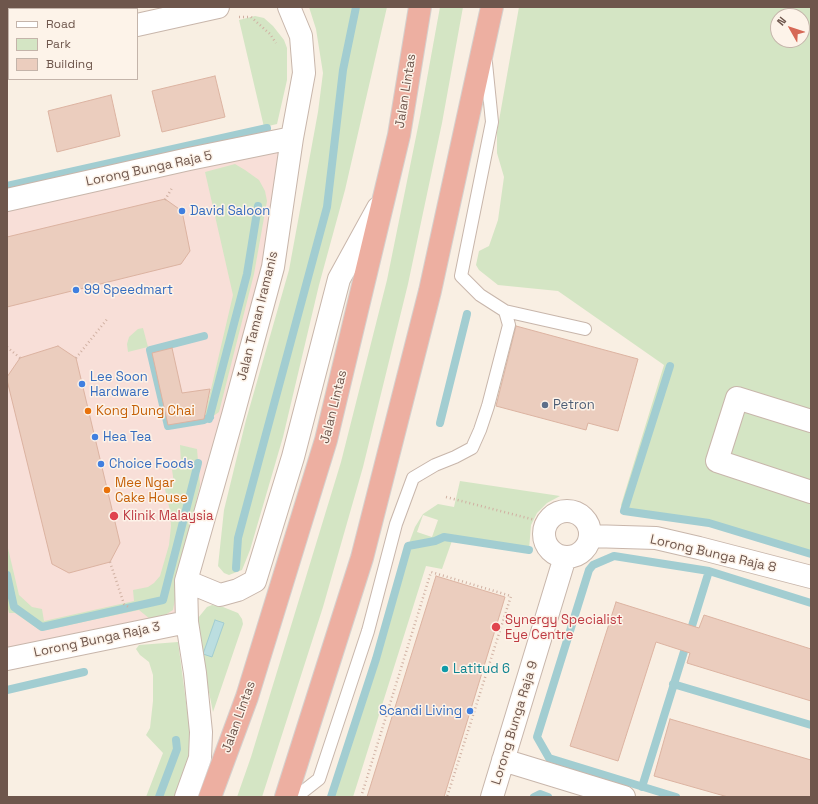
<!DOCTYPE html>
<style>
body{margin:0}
#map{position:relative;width:818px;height:804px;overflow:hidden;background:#f9efe3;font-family:"Space Grotesk",sans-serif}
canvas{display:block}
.frame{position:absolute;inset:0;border:8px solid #6e564c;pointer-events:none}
.legend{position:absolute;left:8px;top:8px;width:130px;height:72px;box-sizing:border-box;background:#fdf3e9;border:1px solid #c4b4aa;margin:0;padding:5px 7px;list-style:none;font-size:12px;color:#6e564c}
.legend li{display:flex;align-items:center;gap:8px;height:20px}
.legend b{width:20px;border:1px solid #c4b4aa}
.north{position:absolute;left:770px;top:8px;width:40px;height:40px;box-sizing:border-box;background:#fdf3e9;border:1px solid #c4b4aa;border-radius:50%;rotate:309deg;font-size:11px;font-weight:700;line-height:16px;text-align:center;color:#6e564c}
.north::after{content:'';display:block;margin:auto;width:14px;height:18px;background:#d66856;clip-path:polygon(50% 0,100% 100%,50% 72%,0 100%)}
</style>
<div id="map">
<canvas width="818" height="804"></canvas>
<div class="frame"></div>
<ul class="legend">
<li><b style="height:5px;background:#fff"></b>Road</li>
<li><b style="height:11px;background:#d4e5c4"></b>Park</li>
<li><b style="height:11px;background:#ebcdbe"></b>Building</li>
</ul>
<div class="north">N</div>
</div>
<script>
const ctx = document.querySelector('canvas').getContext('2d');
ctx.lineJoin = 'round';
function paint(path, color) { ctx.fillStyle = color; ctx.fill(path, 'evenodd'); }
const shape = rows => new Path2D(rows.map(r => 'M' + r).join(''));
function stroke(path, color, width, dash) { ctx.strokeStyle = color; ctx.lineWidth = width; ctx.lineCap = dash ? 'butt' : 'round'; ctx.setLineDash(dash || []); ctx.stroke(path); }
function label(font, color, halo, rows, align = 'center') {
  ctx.font = font + ' "Space Grotesk",sans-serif'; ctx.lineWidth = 3; ctx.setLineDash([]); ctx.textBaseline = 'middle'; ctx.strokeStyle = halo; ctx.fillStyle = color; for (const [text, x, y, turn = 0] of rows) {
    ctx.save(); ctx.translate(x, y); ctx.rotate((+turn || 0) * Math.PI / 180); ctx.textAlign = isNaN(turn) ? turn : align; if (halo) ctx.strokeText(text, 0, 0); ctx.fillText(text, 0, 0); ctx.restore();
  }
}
paint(shape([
 [292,138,187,622,7,655,7,200]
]), '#f8dfd8');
paint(shape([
 [309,7,387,7,345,190,319,285,283,437,250,550,242,570,229,575,224,573,218,566,224,510,246,420,289,270,318,112,323,73,316,29],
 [440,7,463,7,442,123,408,284,363,467,323,607,262,797,237,797,251,757,341,462,387,280,420,117],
 [519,7,811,7,811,554,709,523,624,511,621,505,664,365,558,291,498,285,479,270,476,265,479,251,489,246,498,220,504,177,497,153,497,132],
 [778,16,802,16,802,40,778,40],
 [255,16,264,18,273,26,284,40,287,48,287,80,277,124,264,127,239,20],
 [235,164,245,170,259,180,265,191,267,201,254,274,219,412,209,419,204,419,233,295,205,172],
 [143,328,148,347,128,352,127,344,129,337,138,329],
 [180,445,197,449,200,485,182,562,173,610,165,615,150,619,139,610,41,631,15,613,9,613,7,605,7,544,19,595,32,607,42,609,44,621,134,601,133,590,148,587,154,583,160,576,169,545,171,526,170,511,164,485,174,483,171,463,181,463],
 [460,481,560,496,547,503,537,513,531,525,529,550,453,538,442,569,426,566,353,797,331,797,376,659,408,546,415,527,423,514,438,504,454,507],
 [423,515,438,520,432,537,417,532],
 [212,605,223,607,238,613,242,619,243,624,213,712,198,638,198,618,207,607],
 [178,642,189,724,190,743,187,767,174,797,146,797,163,753,146,735,150,728,153,701,153,675,149,662,140,655,136,649,139,645]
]), '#d4e5c4');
const water = shape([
 [215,620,224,623,212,657,203,654,215,620]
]);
paint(water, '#bbdee0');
stroke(water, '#a2cdd1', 1);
stroke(shape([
 [7,186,267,128],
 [204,336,150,350,168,426,204,420,210,417],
 [670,366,624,511,709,523,811,554],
 [209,419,247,274,258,206],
 [440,423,467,314],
 [236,568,238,538,327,207,343,70,356,7],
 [7,575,14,607,42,627,163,600,198,463],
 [673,684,811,725],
 [7,690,84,672],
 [642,787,709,571],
 [159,797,177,749,176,740],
 [331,797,376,659,408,546,435,541,444,537,529,550],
 [534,797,540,794,548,797],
 [676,797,549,758,537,737,589,570,593,565,614,556,709,571,811,603]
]), '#a2cdd1', 8);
const building = shape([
 [215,76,225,117,162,132,152,91,215,76],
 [111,95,120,136,57,152,48,111,111,95],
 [165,199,182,211,190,251,181,264,7,307,7,237,165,199],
 [516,326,638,359,618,431,588,423,586,430,496,406,516,326],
 [58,346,76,358,120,543,110,562,69,573,52,564,7,380,7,377,20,358,58,346],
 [172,348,182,393,210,389,204,419,168,425,152,353,172,348],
 [436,576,505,597,496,627,444,797,367,797,436,576],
 [616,602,699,628,704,615,811,649,811,701,687,663,690,653,656,642,618,761,570,746,616,602],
 [670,719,811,760,811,797,728,797,654,776,670,719]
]);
paint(building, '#ebcdbe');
stroke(building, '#dcb3a1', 1);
const lane = shape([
 [486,63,492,122,461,276,480,295,505,311,585,329],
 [296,797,319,779,368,631,396,524,413,478,435,465,455,457,472,448,480,430,488,406,509,325,505,311]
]);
const street = shape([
 [137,25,218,7],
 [7,53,9,52],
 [7,200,189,159,292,138],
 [811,421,737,398,717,461,811,492],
 '544 534a23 23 0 1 1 46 0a23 23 0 1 1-46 0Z',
 [590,536,656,538,699,548,811,577],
 [186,581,220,595,238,590,255,581,293,457,339,279,378,208],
 [7,659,187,622],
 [503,760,624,797],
 [186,797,200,758,201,732,195,673,187,622,186,581,233,415,273,267,292,138,304,73,301,36,289,7],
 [492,797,565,557]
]);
const highway = shape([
 [210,797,247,697,326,440,399,135,420,7],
 [286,797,362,558,430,291,492,7]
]);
stroke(lane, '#c8b6ab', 14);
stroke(street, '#c8b6ab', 24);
stroke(highway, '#d6d0cd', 24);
stroke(shape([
 [27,7,28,9],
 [239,17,251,17,270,34,276,43],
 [165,200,172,188],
 [7,347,20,358],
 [76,358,108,318],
 [446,497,547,523],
 [110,562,124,604,130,608],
 [361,797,431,572,511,596,447,797]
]), '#d0b0a2', 2.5, [1, 3]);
stroke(lane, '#fff', 12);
stroke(street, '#fff', 22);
stroke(highway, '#edafa1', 22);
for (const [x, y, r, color] of [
 [182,211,4,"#3f7fe0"],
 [76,290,4,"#3f7fe0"],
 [82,384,4,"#3f7fe0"],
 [545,405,4,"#5c6f8a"],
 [88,411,4,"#e8710a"],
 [95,437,4,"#3f7fe0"],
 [101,464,4,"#3f7fe0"],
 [107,490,4,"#e8710a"],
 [114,516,5,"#e0444e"],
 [496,627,5,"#e0444e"],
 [445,669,4,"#0f9aa8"],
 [470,711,4,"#3f7fe0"]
]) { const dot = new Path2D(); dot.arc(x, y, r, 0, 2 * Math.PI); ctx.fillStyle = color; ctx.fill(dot); stroke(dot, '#fdf3e9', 1.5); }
label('13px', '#6e564c', '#fdf3e9', [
 ["Jalan Lintas",406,91,-81],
 ["Lorong Bunga Raja 5",149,169,-12],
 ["Jalan Taman Iramanis",258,316,-76],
 ["Jalan Lintas",334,407,-76],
 ["Lorong Bunga Raja 8",713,554,13],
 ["Lorong Bunga Raja 3",97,640,-12],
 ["Jalan Lintas",239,717,-70],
 ["Lorong Bunga Raja 9",515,723,-73]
]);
label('13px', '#366cbe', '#fdf3e9', [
 ["David Saloon",190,211],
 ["99 Speedmart",84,290],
 ["Lee Soon",90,377],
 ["Hardware",90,392],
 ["Hea Tea",103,437],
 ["Choice Foods",109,464],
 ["Scandi Living",462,711,"right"]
], 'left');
label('13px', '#4e5e75', '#fdf3e9', [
 ["Petron",553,405]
], 'left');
label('13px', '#c56008', '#fdf3e9', [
 ["Kong Dung Chai",96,411],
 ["Mee Ngar",115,483],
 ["Cake House",115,498]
], 'left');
label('13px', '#be3a42', '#fdf3e9', [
 ["Klinik Malaysia",123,516],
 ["Synergy Specialist",505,620],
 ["Eye Centre",505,635]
], 'left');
label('13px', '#0d838f', '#fdf3e9', [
 ["Latitud 6",453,669]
], 'left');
</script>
